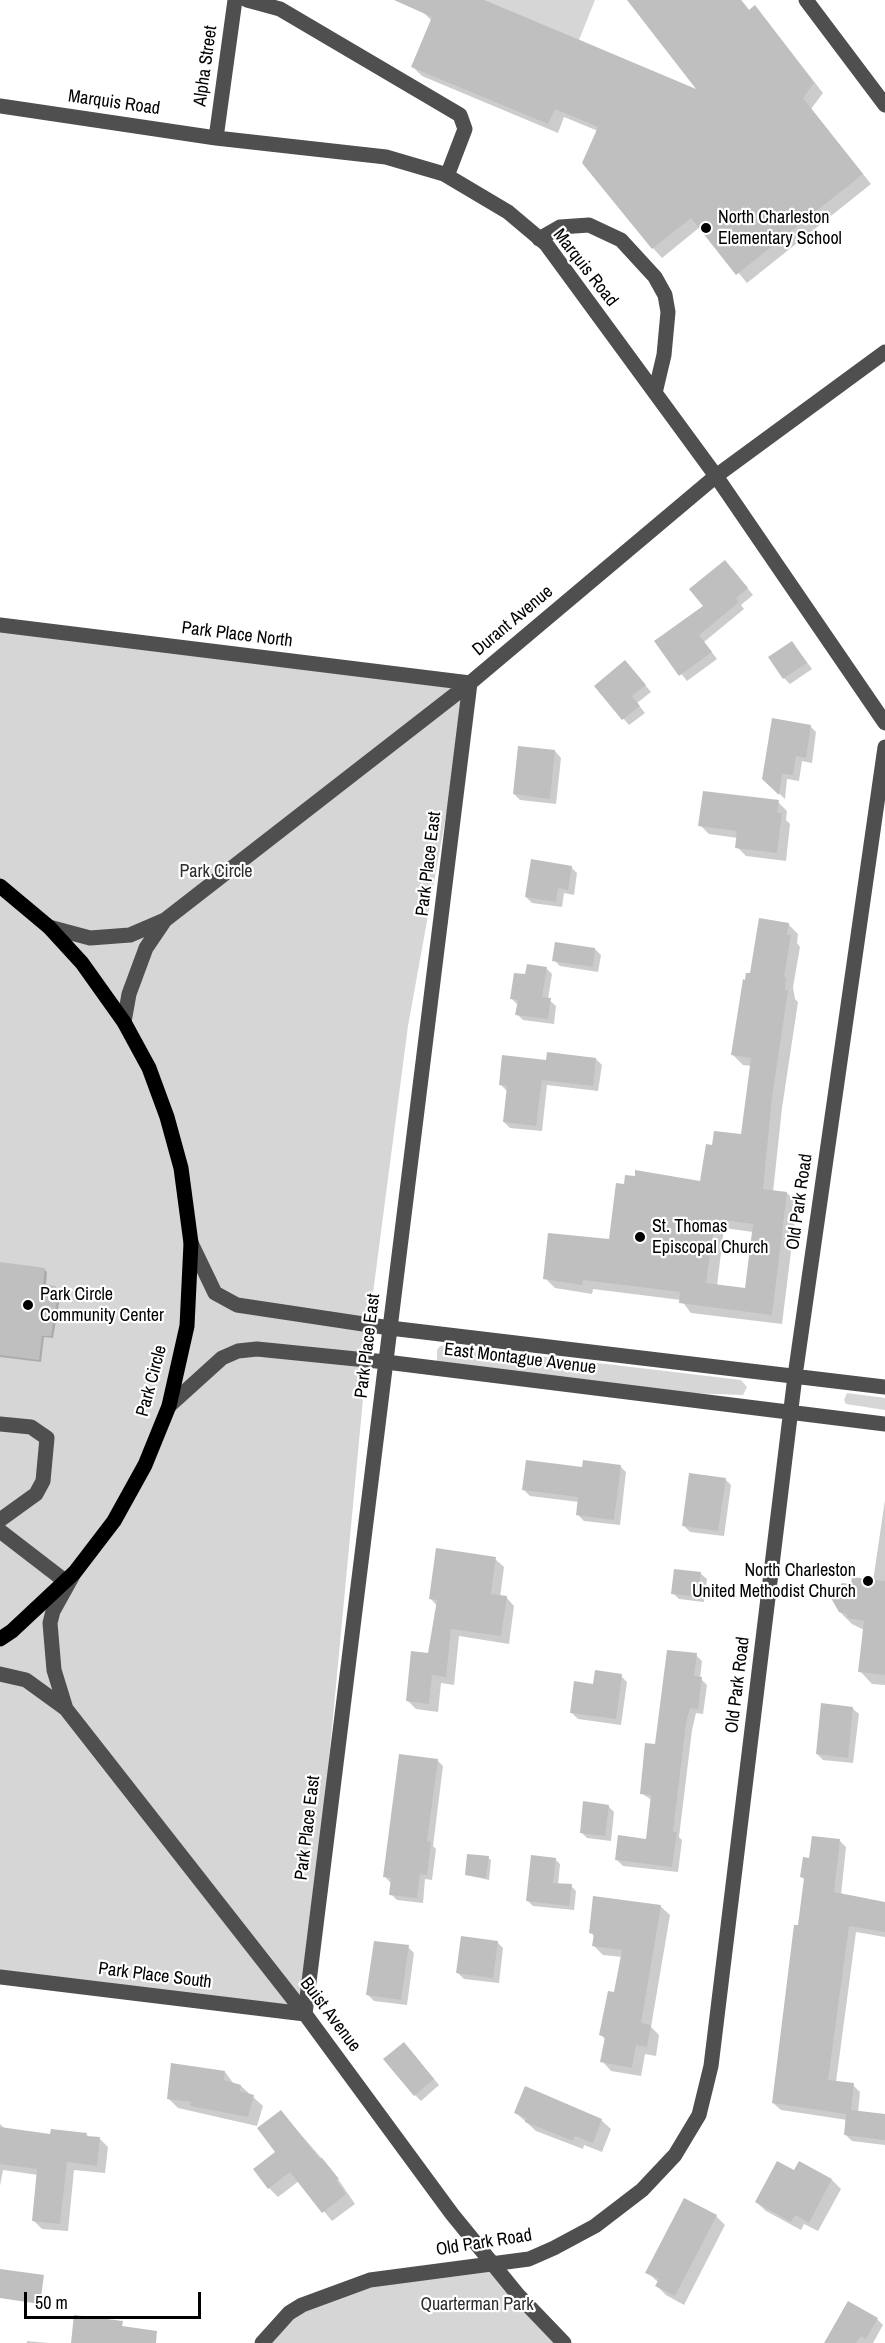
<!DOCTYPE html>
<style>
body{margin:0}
#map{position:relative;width:885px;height:2343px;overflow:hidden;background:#fff;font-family:"Archivo Narrow",sans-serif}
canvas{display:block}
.scale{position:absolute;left:24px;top:2292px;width:177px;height:27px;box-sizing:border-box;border:3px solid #000;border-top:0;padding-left:8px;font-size:18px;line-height:21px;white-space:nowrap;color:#000;-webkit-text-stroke:4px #fff;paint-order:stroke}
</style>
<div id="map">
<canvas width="885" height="2343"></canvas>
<div class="scale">50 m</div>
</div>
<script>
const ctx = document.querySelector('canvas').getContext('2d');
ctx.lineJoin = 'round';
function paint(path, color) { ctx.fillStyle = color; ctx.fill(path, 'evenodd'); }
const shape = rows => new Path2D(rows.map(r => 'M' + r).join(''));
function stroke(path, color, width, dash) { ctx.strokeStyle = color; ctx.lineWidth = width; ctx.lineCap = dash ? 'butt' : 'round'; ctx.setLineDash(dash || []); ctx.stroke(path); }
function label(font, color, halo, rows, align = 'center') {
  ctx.font = font + ' "Archivo Narrow",sans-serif'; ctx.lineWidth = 4.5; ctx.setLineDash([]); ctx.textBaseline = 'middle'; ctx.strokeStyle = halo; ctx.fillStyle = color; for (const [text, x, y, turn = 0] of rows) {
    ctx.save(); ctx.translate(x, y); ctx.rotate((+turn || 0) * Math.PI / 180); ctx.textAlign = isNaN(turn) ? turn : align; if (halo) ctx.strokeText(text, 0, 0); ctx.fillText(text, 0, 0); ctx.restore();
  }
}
paint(shape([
 [485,0,595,0,579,40],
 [0,625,470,683,408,1026,373,1293,305,2014,0,1976],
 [446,1345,741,1380,747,1387,743,1395,661,1392,437,1362,437,1350,440,1346],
 [847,1393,885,1398,885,1410,846,1404,844,1400],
 [494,2266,562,2343,264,2343,290,2314,371,2281]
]), '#d6d6d6');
paint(shape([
 [427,0,481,0,700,92,629,0,741,0,750,11,764,17,823,93,811,109,871,184,747,283,700,227,662,258,653,248,598,131,564,117,558,133,422,76,412,66,432,21,422,11],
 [731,568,753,595,741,605,744,609,704,642,717,659,687,681,656,642,705,606],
 [792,642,812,669,790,684,784,678],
 [631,668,651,692,637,703,645,713,629,725,596,686],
 [810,726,816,732,812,763,802,761,799,781,787,779,785,799,770,785],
 [555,751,561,758,556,804,520,800,514,794],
 [778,802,787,811,786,820,790,824,786,861,746,856,737,847,738,838,709,834,700,825],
 [571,867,577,873,574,895,564,893,562,907,532,903,526,897],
 [788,924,798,934,797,943,800,947,793,987,795,999,798,1002,782,1108,773,1192,787,1193,797,1203,782,1324,691,1313,681,1300,593,1289,592,1294,555,1288,545,1278,611,1241,702,1183,713,1147,742,1135,752,1066,743,1065,733,1055,751,975],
 [724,1228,753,1232,746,1289,717,1286],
 [595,949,601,955,598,972,560,966,554,960],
 [546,968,552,974,548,999,556,1006,554,1024,523,1020,517,1014,518,1005,512,999,526,976],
 [596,1059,602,1065,598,1091,547,1085,542,1131,510,1128,504,1122,507,1091,501,1085,547,1061],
 [0,1264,44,1269,47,1272,46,1286,58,1290,57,1295,60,1298,53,1338,44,1337,41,1362,0,1357],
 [620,1466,626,1472,620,1525,584,1521,578,1515,579,1502,530,1496,524,1490,583,1468],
 [725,1479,731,1485,724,1536,690,1532,684,1526],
 [885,1500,885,1685,872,1684,860,1671,864,1630,852,1624,840,1612,853,1586,873,1581],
 [495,1559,504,1567,500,1597,506,1597,514,1606,509,1644,459,1636,454,1685,441,1683,438,1712,416,1709,407,1700,430,1654,437,1606,431,1599],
 [700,1573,707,1579,704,1602,679,1599,673,1593],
 [696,1655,702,1661,700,1678,707,1685,703,1714,696,1713,692,1730,679,1837,682,1840,678,1872,623,1866,617,1860,647,1840,652,1800,641,1793,656,1746],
 [621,1676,627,1682,621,1725,578,1719,572,1713],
 [852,1708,859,1714,853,1763,823,1760,817,1754],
 [437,1760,443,1766,433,1846,436,1849,432,1880,425,1879,423,1903,397,1900,391,1894,391,1883,385,1877],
 [608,1806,614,1812,611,1841,587,1838,581,1832],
 [839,1840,846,1847,841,1895,885,1904,885,1937,856,1932,836,2082,853,2085,860,2092,858,2113,885,2116,885,2145,852,2141,845,2134,847,2120,781,2110,773,2103,799,1927,805,1880,802,1877,810,1859],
 [488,1858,491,1860,489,1880,466,1875],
 [555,1859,560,1864,558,1885,571,1886,576,1891,574,1910,533,1906,528,1901],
 [660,1906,670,1915,651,2027,659,2035,656,2056,645,2054,641,2076,611,2071,602,2061,606,2040,601,2035,615,1994,622,1957,603,1955,594,1946,595,1937,590,1932],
 [497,1942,503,1948,499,1983,464,1979,458,1973],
 [408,1947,414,1953,407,2005,374,2001,368,1995],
 [410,2050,439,2085,421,2101,415,2095],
 [225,2072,234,2084,241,2086,263,2106,257,2126,178,2108,168,2098],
 [281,2112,331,2169,355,2204,332,2221,299,2181,278,2197,269,2188,277,2152],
 [516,2113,601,2120,611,2129,602,2152,584,2145,583,2149,536,2131],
 [0,2124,6,2130,51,2136,86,2134,90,2138,100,2139,108,2147,105,2173,74,2170,68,2231,42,2229,34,2221,38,2175,3,2170,0,2186],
 [794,2172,832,2180,841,2189,818,2231,804,2224,801,2230,766,2211,756,2202],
 [716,2216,725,2225,684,2305,666,2295,657,2286,659,2283,647,2272],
 [877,2319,883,2325,873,2343,825,2343],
 [27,2341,49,2343,27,2343]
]), '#0003');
paint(shape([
 [394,0,485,0,696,89,627,0,741,0,749,10,755,5,814,83,803,98,863,174,736,275,691,218,652,249,582,163,598,127,555,109,548,124,411,67,432,17],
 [725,560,748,588,736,598,739,602,699,635,712,652,679,676,654,641,703,606,689,589],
 [792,641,807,663,783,679,768,657],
 [625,660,646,685,632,696,640,706,622,720,594,686],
 [772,718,811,725,806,758,796,756,793,775,782,774,779,795,762,779],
 [518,746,555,750,550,799,513,794],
 [703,791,779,800,777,813,782,813,777,853,735,848,737,831,698,826],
 [531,859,572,866,568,890,558,888,556,902,525,897],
 [759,918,789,923,787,935,791,935,784,977,786,977,785,990,788,990,772,1097,763,1189,787,1192,772,1315,679,1303,680,1292,583,1280,582,1285,543,1279,548,1233,609,1239,616,1183,624,1184,625,1175,635,1176,635,1170,700,1181,706,1144,712,1145,714,1131,741,1134,751,1058,731,1055,743,979,745,980,746,973,750,973],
 [715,1219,753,1224,745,1288,706,1283],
 [555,942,595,948,593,967,552,961],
 [527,964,547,967,542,997,551,998,548,1019,515,1015,518,1000,510,999,514,973,525,974],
 [547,1052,596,1058,593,1086,542,1080,536,1126,503,1122,507,1086,499,1085,502,1055,546,1060],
 [0,1262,45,1268,43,1284,56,1286,55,1294,58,1294,51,1336,42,1336,39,1360,0,1355],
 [526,1460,582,1467,583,1460,621,1465,614,1520,576,1515,578,1497,522,1490],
 [689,1473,726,1478,718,1531,682,1526],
 [436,1548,496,1557,491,1594,507,1596,501,1636,451,1629,446,1677,432,1675,429,1704,406,1701,411,1651,428,1653,437,1600,429,1599],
 [674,1569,701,1572,698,1597,671,1594],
 [852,1577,885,1581,885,1675,858,1672,864,1621,847,1618,847,1614,839,1612,831,1598,842,1583,851,1584],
 [667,1650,697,1653,694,1676,702,1677,698,1709,690,1708,686,1723,673,1832,677,1832,672,1867,615,1860,618,1835,646,1839,651,1795,640,1794,645,1743,655,1744],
 [595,1670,622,1674,616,1719,570,1713,574,1681,593,1684],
 [821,1703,853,1707,848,1758,816,1754],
 [399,1754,438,1759,427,1841,431,1842,427,1875,420,1874,417,1898,389,1895,391,1878,383,1877],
 [583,1801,609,1805,605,1836,580,1833],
 [812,1836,840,1839,834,1892,885,1902,885,1932,849,1926,828,2080,854,2083,851,2110,885,2114,885,2140,844,2135,846,2114,772,2103,794,1925,798,1925,804,1878,800,1877,803,1857,809,1858],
 [467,1854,489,1856,486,1878,465,1875],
 [531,1855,556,1858,553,1883,572,1884,569,1906,526,1901],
 [593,1896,661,1905,641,2023,651,2025,647,2047,636,2045,632,2068,600,2062,605,2037,599,2035,608,1991,614,1992,622,1950,592,1946,594,1934,589,1933],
 [461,1936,498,1941,493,1978,456,1973],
 [374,1941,409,1945,401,2000,366,1995],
 [404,2042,434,2079,414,2096,383,2059],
 [171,2063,225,2071,224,2080,241,2085,240,2091,254,2095,248,2117,190,2106,191,2102,167,2099],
 [525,2086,602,2119,593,2143,575,2136,573,2141,525,2122,526,2118,514,2113],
 [281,2110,320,2159,322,2158,339,2179,336,2180,346,2194,322,2213,290,2172,268,2189,253,2169,275,2152,257,2128],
 [0,2127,50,2134,51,2129,87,2133,86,2136,100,2137,97,2166,67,2162,60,2224,32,2221,37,2169,0,2164],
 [777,2161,794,2170,799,2161,832,2179,809,2223,795,2215,791,2222,755,2202],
 [684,2198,717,2215,675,2296,655,2286,659,2279,645,2273],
 [0,2269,44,2275,40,2304,0,2298],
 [848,2301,878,2318,866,2339,861,2336,856,2343,824,2343],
 [74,2315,123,2321,122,2326,157,2331,156,2343,71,2343]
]), '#bfbfbf');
stroke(shape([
 [247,0,280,9,460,115,465,129,447,176],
 [806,0,885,105],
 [0,106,216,138,386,157,444,174,508,212,546,244,716,476,885,723],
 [216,138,235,0],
 [539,239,560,227,589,225,621,240,655,277,665,295,668,312,664,355,655,393],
 [0,625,470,683,305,2014,0,1977],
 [49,927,90,938,130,935,165,920,470,683,716,476,885,352],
 [124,1022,129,994,146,948,165,920],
 [191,1243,215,1293,237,1305,390,1328,885,1387],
 [169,1406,222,1358,238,1351,257,1349,386,1362,885,1424],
 [0,1424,31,1427,47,1438,43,1481,36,1494,0,1520],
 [0,1531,65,1581],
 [0,1674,26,1680,66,1709,305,2014,452,2214,518,2295,564,2343],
 [66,1709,54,1670,50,1623,53,1611,73,1575],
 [262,2343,289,2313,302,2305,370,2280,529,2259,554,2248,595,2226,642,2190,675,2155,699,2115,711,2066,795,1376,885,747]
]), '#4f4f4f', 15);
stroke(shape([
 [0,886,49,927,82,963,124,1022,149,1068,167,1117,181,1168,191,1243,187,1326,169,1406,145,1465,114,1521,75,1572,12,1631,0,1639]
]), '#000', 15);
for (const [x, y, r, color] of [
 [706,228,6,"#000"],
 [640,1237,6,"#000"],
 [28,1305,6,"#000"],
 [868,1581,6,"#000"]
]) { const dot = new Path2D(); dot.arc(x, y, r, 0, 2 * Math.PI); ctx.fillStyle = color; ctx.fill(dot); stroke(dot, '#fff', 2); }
label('18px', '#000', '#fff', [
 ["Alpha Street",206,66,-82],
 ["Marquis Road",114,103,8],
 ["Marquis Road",585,268,52],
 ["Durant Avenue",513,621,-40],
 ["Park Place North",237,635,7],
 ["Park Place East",429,864,-83],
 ["Old Park Road",800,1202,-82],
 ["Park Place East",368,1346,-83],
 ["East Montague Avenue",520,1359,7],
 ["Park Circle",152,1381,-75],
 ["Old Park Road",738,1685,-83],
 ["Park Place East",308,1828,-83],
 ["Park Place South",155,1976,7],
 ["Buist Avenue",330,2015,53],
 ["Old Park Road",484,2243,-9]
]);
label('18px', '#000', '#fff', [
 ["North Charleston",718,218],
 ["Elementary School",718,239],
 ["St. Thomas",652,1227],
 ["Episcopal Church",652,1248],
 ["Park Circle",40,1295],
 ["Community Center",40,1316],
 ["North Charleston",856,1571,"right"],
 ["United Methodist Church",856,1592,"right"]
], 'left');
label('18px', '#2d2d2d', '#fff', [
 ["Park Circle",216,872],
 ["Quarterman Park",477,2305]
]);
</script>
